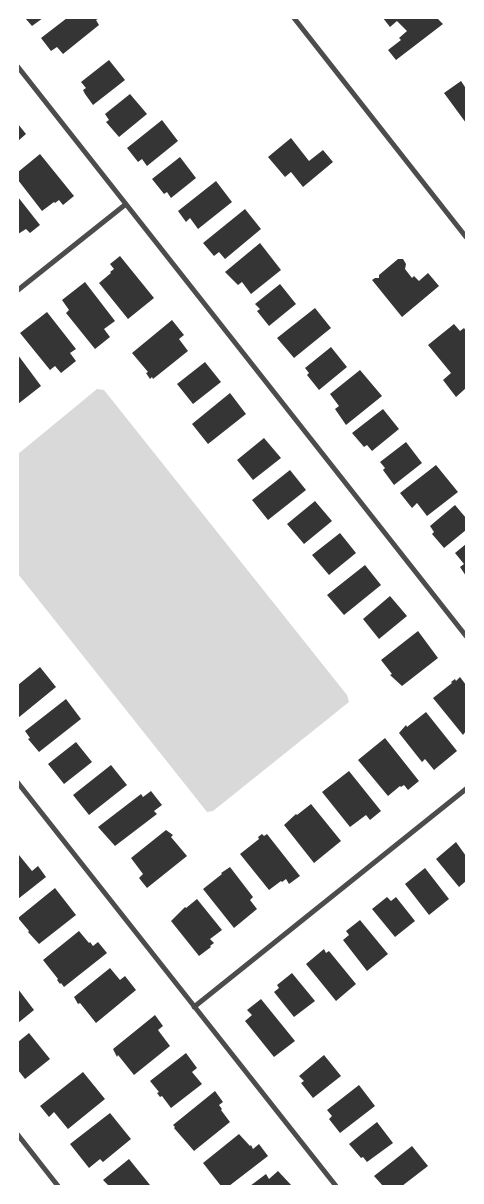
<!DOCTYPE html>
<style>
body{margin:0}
#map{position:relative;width:484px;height:1204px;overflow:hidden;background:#fff;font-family:Raleway,sans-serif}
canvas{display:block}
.frame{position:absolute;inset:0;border:19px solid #fff;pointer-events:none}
</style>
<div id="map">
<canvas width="484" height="1204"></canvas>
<div class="frame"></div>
</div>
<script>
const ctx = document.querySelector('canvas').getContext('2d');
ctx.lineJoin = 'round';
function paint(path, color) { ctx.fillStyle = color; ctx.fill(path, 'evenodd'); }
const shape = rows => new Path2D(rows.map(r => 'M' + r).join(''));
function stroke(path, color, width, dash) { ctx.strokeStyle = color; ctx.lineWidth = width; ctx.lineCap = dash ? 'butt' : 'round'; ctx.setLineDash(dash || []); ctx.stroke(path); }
paint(shape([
 [97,389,104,390,347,695,349,702,213,811,207,812,18,574,18,454]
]), '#d9d9d9');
paint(shape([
 [25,18,43,18,32,26],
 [67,18,96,18,98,19,96,20,99,25,63,54,57,47,51,51,41,38],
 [383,18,437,18,443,24,396,60,388,50,401,40,399,38,407,31,397,21,390,27],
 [109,60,125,80,93,105,85,94,83,90,86,88,81,82],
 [461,81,465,87,466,86,466,123,444,93],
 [130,94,147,114,119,137,106,122,109,120,105,114],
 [162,120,178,141,147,166,142,159,138,162,127,148],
 [18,124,26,134,18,141],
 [291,138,309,161,323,150,333,162,303,187,291,172,285,177,268,157],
 [40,154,74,196,63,205,59,200,55,203,54,202,42,211,18,180,18,172],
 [180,157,196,178,171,198,167,192,164,194,152,179],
 [216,181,232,202,198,229,190,218,186,222,178,211],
 [18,197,40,225,30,233,26,229,18,234],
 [245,209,261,229,225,259,219,252,214,256,203,243],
 [260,243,281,270,251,294,242,282,238,285,225,272],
 [120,256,154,298,128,319,99,283,111,273,110,272,114,269,110,264],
 [398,259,403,259,406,264,405,269,412,278,414,276,419,281,428,273,439,286,402,317,372,280,375,278,379,278,379,275],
 [85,282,115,321,104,329,110,337,95,349,66,313,69,310,62,300],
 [280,284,296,304,269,326,257,311,260,309,255,304],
 [315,308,331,328,294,358,277,338],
 [47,312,76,349,70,353,76,361,61,373,55,366,50,370,20,333],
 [172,320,184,335,179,339,188,351,153,379,152,377,150,379,146,373,148,372,132,353],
 [454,324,460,331,464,328,466,331,466,388,456,397,443,380,451,373,428,345],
 [331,347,347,367,319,390,307,375,309,373,305,368],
 [18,355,41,386,18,404],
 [205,362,221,382,193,404,177,384],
 [360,370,382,396,346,425,335,409,339,406,330,394],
 [230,393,246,414,208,444,192,424],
 [383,409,399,429,372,451,367,445,364,447,352,433],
 [264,438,281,458,253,480,237,460],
 [406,442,422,463,394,485,383,470,385,468,380,462],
 [436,465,458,492,427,516,417,503,412,508,400,493],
 [290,470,306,490,268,520,252,500],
 [315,501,332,521,304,544,287,524],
 [455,505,466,518,466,530,444,548,432,534,434,532,430,526],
 [340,533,356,553,329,575,312,555],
 [466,544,466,576,460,567,464,564,455,553],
 [365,565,381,585,344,615,327,595],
 [390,596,407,616,379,639,363,619],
 [418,631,438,658,402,686,390,675,392,674,381,660],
 [40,667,56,687,18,718,18,685],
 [460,677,466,685,466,731,463,735,433,698,452,683,451,682,455,679,456,681],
 [66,699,81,719,39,752,28,739,30,738,25,731],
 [426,712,457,751,434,770,425,759,422,762,399,733,406,725,407,727],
 [385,738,419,781,408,790,404,785,401,787,400,786,388,796,358,760],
 [76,742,92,762,64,784,48,764],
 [111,765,127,785,89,815,73,795],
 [349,771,381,811,370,820,366,815,350,827,322,792],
 [151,791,162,805,154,811,157,814,115,846,98,827,141,794,143,797],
 [311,804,341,841,314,863,284,825,296,814,297,815],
 [166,830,173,835,171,837,187,856,147,888,139,878,143,874,131,858],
 [262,834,264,836,267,834,300,876,289,884,286,879,282,882,281,881,269,890,240,854,259,839,258,837],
 [456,842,466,856,466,881,459,887,436,859],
 [19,855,32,871,38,866,46,877,18,899,18,857],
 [230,867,253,897,250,900,257,909,234,928,203,889,222,874,221,873],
 [425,868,449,899,429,915,405,884],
 [55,888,76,915,39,944,28,932,29,931,18,918],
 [387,897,391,901,396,897,415,921,395,937,372,909],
 [197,899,222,930,210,939,214,943,210,946,211,947,199,956,171,921,185,907,186,908],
 [360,920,388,954,367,971,343,940,349,935,346,931],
 [79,931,89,943,90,942,93,946,98,942,107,953,64,987,61,983,60,984,57,980,58,979,43,960],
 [324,949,326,953,329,951,356,984,336,1001,306,964],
 [110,968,120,980,125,976,136,990,96,1023,80,1003,78,1004,74,997],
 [292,973,315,1001,294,1017,274,992,279,988,277,985],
 [18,989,34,1010,18,1023],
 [261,999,295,1041,274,1057,245,1021,252,1015,247,1010],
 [155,1015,163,1026,158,1030,170,1046,134,1075,118,1055,117,1057,113,1049],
 [29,1033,50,1059,25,1079,18,1070,18,1042],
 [186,1053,197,1068,192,1072,202,1084,171,1108,162,1096,160,1097,157,1093,159,1092,150,1081],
 [324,1055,341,1076,313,1098,301,1083,304,1081,299,1076],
 [83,1072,105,1099,68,1129,54,1112,49,1117,40,1106],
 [359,1085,375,1106,340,1133,329,1119,332,1116,327,1110],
 [215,1091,223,1102,219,1105,222,1109,221,1110,230,1122,194,1151,174,1128,175,1127,173,1125],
 [110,1113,131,1139,103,1162,100,1159,89,1168,70,1144],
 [377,1122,393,1143,367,1162,363,1157,361,1158,349,1144],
 [239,1134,250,1146,251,1145,253,1149,259,1144,268,1156,229,1186,221,1186,203,1163],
 [412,1146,428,1166,402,1186,383,1186,374,1176],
 [129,1159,150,1185,109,1186,103,1180],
 [278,1171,292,1186,250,1186,266,1174,269,1179]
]), '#353535');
stroke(shape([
 [294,18,466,237],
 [18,67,466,636],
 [18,290,126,204],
 [18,783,336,1186],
 [194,1007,466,789],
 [18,1135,58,1186]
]), '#4c4c4c', 5);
</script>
